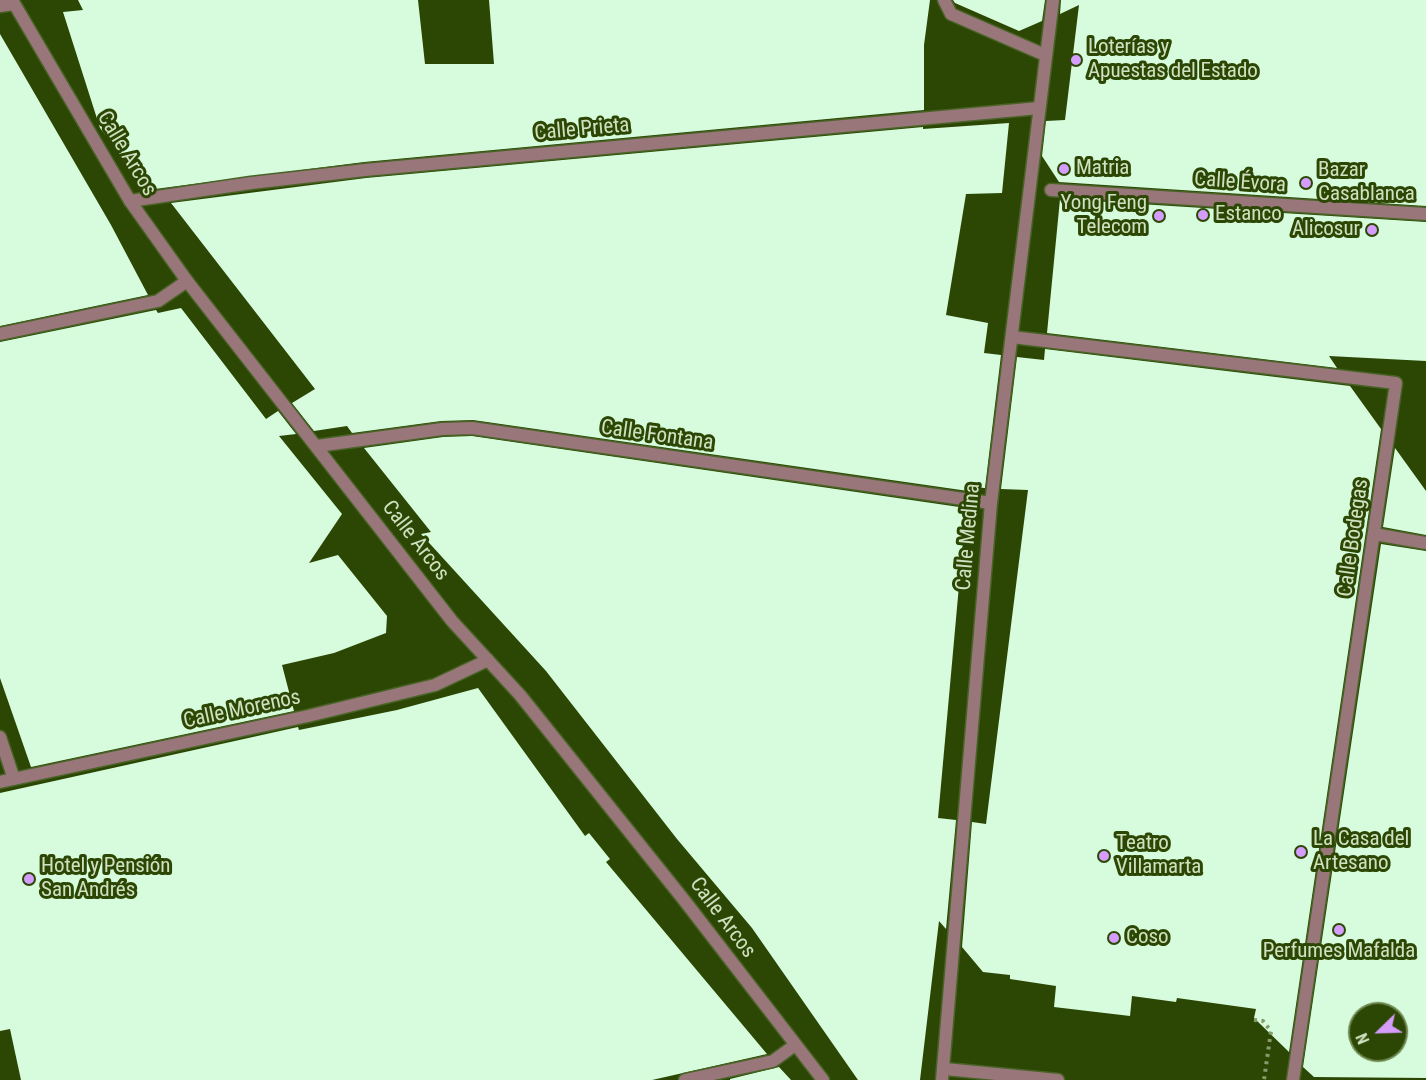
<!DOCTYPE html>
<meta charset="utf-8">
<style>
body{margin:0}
#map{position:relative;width:1426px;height:1080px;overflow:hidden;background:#2c4704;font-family:"Roboto Condensed",sans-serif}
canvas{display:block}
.north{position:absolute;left:1348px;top:1002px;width:60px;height:60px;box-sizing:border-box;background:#2c4704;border:2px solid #6d854f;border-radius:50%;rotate:247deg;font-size:16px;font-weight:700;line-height:24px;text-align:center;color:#cfe1c0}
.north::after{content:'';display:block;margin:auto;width:21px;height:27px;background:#d49cfb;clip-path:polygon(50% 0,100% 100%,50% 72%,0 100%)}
</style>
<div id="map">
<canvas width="1426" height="1080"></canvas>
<div class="north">N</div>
</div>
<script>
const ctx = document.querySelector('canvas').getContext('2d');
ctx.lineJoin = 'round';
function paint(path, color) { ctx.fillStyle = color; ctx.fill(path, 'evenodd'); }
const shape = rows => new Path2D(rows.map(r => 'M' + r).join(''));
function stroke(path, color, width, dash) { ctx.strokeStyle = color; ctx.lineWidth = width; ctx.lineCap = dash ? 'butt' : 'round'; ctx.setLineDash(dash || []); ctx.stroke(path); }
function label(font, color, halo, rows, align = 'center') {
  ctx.font = font + ' "Roboto Condensed",sans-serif'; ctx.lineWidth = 6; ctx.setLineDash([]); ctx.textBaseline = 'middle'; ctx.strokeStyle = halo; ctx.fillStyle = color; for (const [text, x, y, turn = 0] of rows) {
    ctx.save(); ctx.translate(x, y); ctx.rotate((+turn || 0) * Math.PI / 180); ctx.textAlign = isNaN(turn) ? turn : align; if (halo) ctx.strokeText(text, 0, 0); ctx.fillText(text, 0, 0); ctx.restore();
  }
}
paint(shape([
 [78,0,418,0,425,64,494,64,489,0,930,0,924,45,924,110,364,162,147,190,100,128,63,12,83,10],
 [953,0,1045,0,1042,21,1019,31,955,3],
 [1061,0,1426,0,1426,206,1059,182,1042,156,1046,121,1065,120,1079,5,1060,14],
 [0,34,111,225,148,295,0,326],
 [1009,123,1002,193,966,194,946,315,988,323,984,353,1001,355,985,488,969,487,968,491,473,420,441,421,352,433,347,426,314,431,292,403,315,389,171,203,366,178,923,127,923,129],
 [1060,199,1426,222,1426,361,1329,356,1337,368,1047,333],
 [181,308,266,419,278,411,296,434,279,436,342,514,309,563,338,555,387,616,386,633,334,653,282,665,294,711,31,767,0,678,0,342,156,310,158,313],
 [1045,349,1350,386,1381,429,1289,1052,1254,1018,1256,1009,1177,998,1176,1002,1132,996,1130,1016,1054,1007,1056,986,1010,979,1010,975,983,972,962,947,972,822,986,824,1028,490,1001,489,1017,357,1044,360],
 [472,436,966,508,938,818,956,820,946,929,939,921,920,1080,858,1080,752,928,677,839,546,671,421,534,431,532,364,448,443,437],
 [1395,448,1426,491,1426,535,1383,527],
 [1381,544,1426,551,1426,1078,1314,1077,1303,1067],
 [1360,1014,1396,1014,1396,1050,1360,1050],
 [478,688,585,836,589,833,610,859,606,862,767,1054,652,1080,21,1080,10,1029,0,1031,0,793,298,727,299,730,397,710],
 [779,1067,791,1080,730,1080,730,1079]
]), '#d6fcdd');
const pedestrian = shape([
 [1051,190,1426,214],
 [1012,337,1396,383,1293,1080],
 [1374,534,1426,543]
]);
const minor = shape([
 [944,0,951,14,1045,55],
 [0,6,14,4],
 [130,201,251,183,365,170,1039,108],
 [0,334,158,301,187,281],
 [317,446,442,429,472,428,991,503],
 [0,737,14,779],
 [0,782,308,716,435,685,488,660],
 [945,1069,1058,1080],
 [685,1080,773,1061,795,1045]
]);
const tertiary = shape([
 [12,0,130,201,187,281,452,621,520,695,684,900,823,1080],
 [942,1080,991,503,1053,0]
]);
stroke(pedestrian, '#496326', 15);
stroke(minor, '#496326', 15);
stroke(tertiary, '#496326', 15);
stroke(shape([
 [1254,1020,1263,1021,1271,1031,1264,1080]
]), '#859b6a', 4, [3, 4.5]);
stroke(pedestrian, '#98767a', 12);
stroke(minor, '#98767a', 12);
stroke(tertiary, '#98767a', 12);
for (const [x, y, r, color] of [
 [1076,60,6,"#d49cfb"],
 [1064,169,6,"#d49cfb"],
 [1306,183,6,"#d49cfb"],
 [1203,215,6,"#d49cfb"],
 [1159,216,6,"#d49cfb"],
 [1372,230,6,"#d49cfb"],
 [1301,852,6,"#d49cfb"],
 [1104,856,6,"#d49cfb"],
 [29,879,6,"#d49cfb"],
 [1339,930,6,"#d49cfb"],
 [1114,938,6,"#d49cfb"]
]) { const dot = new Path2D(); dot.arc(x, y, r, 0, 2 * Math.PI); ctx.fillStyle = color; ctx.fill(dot); stroke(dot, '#2c4704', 2); }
label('21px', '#cfe1c0', '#2c4704', [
 ["Loterías y",1088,48],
 ["Apuestas del Estado",1088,72],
 ["Matria",1076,169],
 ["Bazar",1318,171],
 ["Casablanca",1318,195],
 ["Yong Feng",1147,204,"right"],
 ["Telecom",1147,228,"right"],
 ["Estanco",1215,215],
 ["Alicosur",1360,230,"right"],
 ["La Casa del",1313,840],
 ["Artesano",1313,864],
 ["Teatro",1116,844],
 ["Villamarta",1116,868],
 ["Hotel y Pensión",41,867],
 ["San Andrés",41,891],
 ["Coso",1126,938],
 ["Perfumes Mafalda",1339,952,"center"]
], 'left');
label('21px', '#cfe1c0', '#2c4704', [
 ["Calle Prieta",582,130,-5],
 ["Calle Arcos",126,154,59],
 ["Calle Évora",1240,183,4],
 ["Calle Fontana",657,436,8],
 ["Calle Medina",969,537,-85],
 ["Calle Bodegas",1354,538,-82],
 ["Calle Arcos",415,541,52],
 ["Calle Morenos",242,710,-12],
 ["Calle Arcos",722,918,53]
]);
</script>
